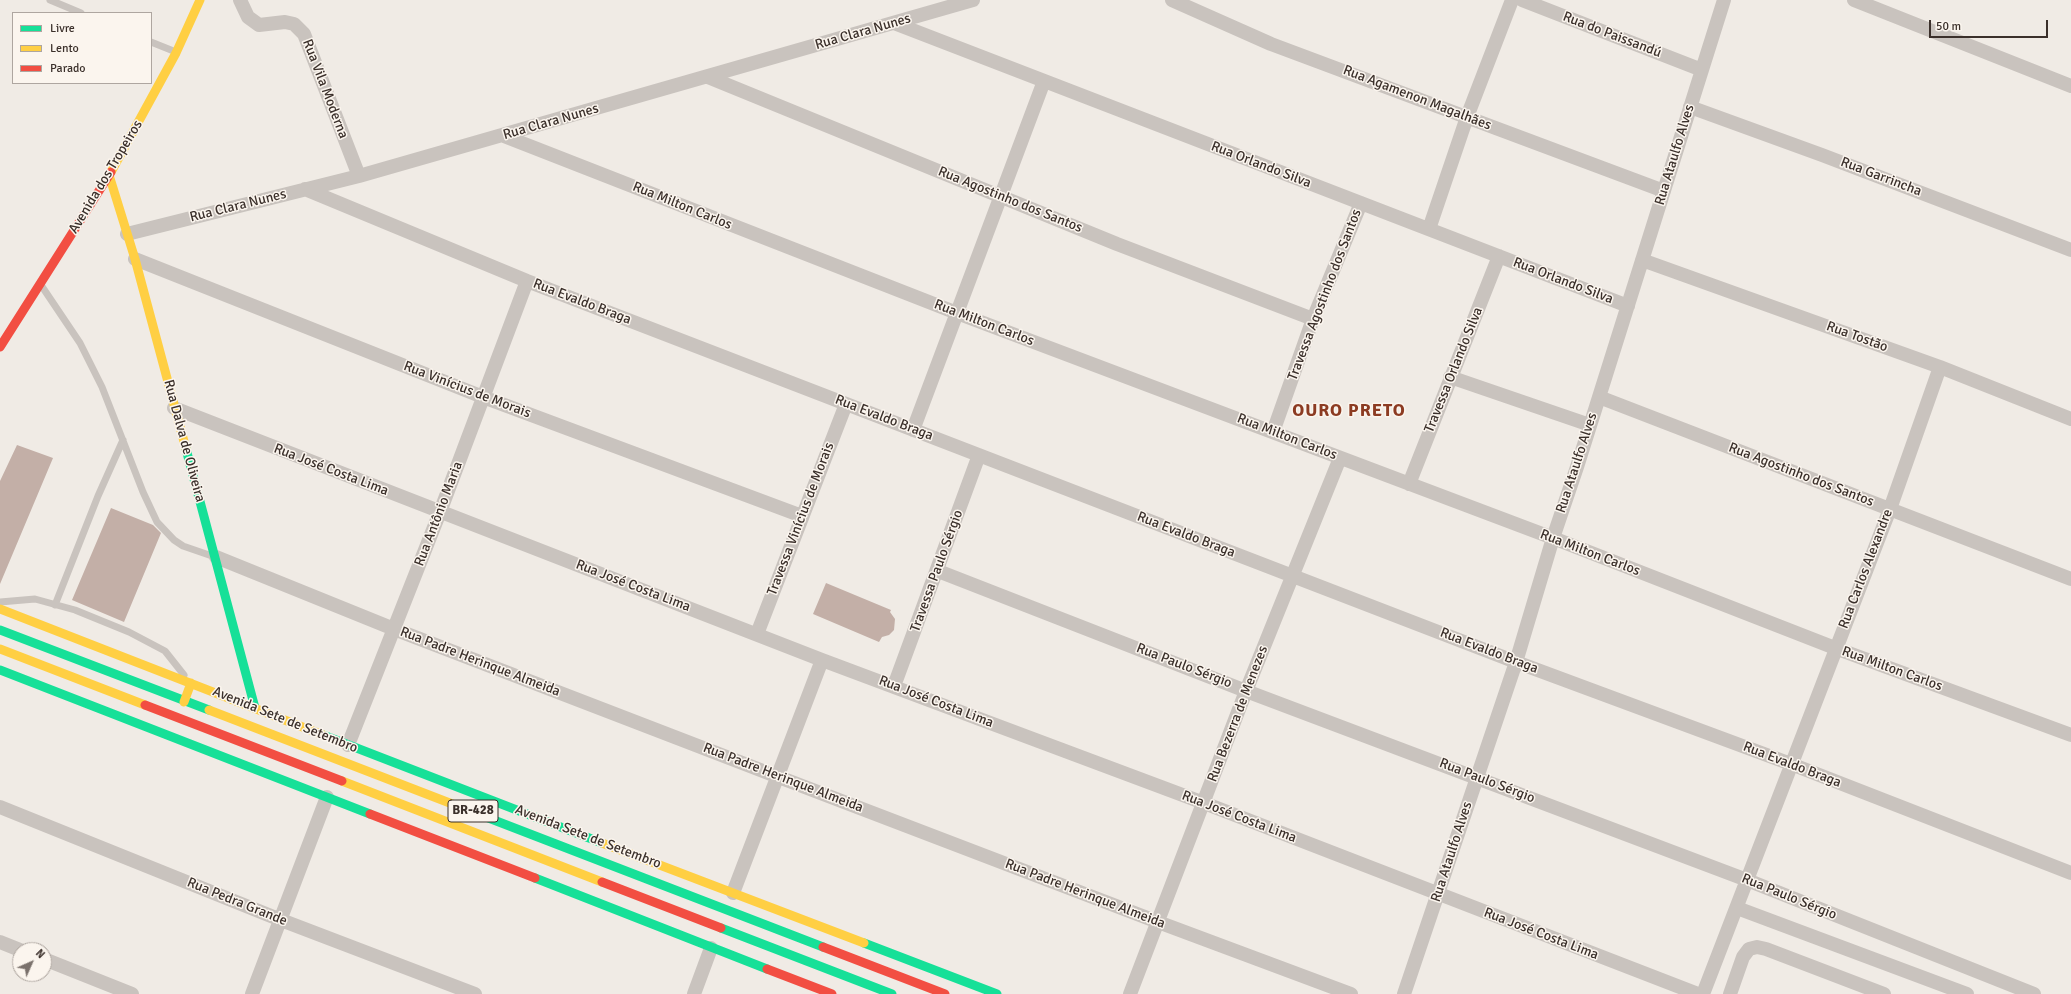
<!DOCTYPE html>
<meta charset="utf-8">
<style>
body{margin:0}
#map{position:relative;width:2071px;height:994px;overflow:hidden;background:#f0ebe5;font-family:Signika,sans-serif}
canvas{display:block}
.legend{position:absolute;left:12px;top:12px;width:140px;height:72px;box-sizing:border-box;background:#fbf5ee;border:1px solid #aea6a0;margin:0;padding:5px 7px;list-style:none;font-size:12px;color:#3b302b}
.legend li{display:flex;align-items:center;gap:8px;height:20px}
.legend b{width:20px;border:1px solid #aea6a0}
.north{position:absolute;left:12px;top:942px;width:40px;height:40px;box-sizing:border-box;background:#fbf5ee;border:1px solid #aea6a0;border-radius:50%;rotate:45deg;font-size:11px;font-weight:700;line-height:16px;text-align:center;color:#3b302b}
.north::after{content:'';display:block;margin:auto;width:14px;height:18px;background:#7a716c;clip-path:polygon(50% 0,100% 100%,50% 72%,0 100%)}
.scale{position:absolute;left:1929px;top:20px;width:119px;height:18px;box-sizing:border-box;border:2px solid #3b302b;border-top:0;padding-left:5px;font-size:12px;line-height:14px;white-space:nowrap;color:#3b302b;-webkit-text-stroke:3px #fbf5ee;paint-order:stroke}
</style>
<div id="map">
<canvas width="2071" height="994"></canvas>
<ul class="legend">
<li><b style="height:5px;background:#16e098"></b>Livre</li>
<li><b style="height:5px;background:#ffcf43"></b>Lento</li>
<li><b style="height:5px;background:#f24e42"></b>Parado</li>
</ul>
<div class="north">N</div>
<div class="scale">50 m</div>
</div>
<script>
const ctx = document.querySelector('canvas').getContext('2d');
ctx.lineJoin = 'round';
function paint(path, color) { ctx.fillStyle = color; ctx.fill(path, 'evenodd'); }
const shape = rows => new Path2D(rows.map(r => 'M' + r).join(''));
function stroke(path, color, width, dash) { ctx.strokeStyle = color; ctx.lineWidth = width; ctx.lineCap = dash ? 'butt' : 'round'; ctx.setLineDash(dash || []); ctx.stroke(path); }
function label(font, color, halo, rows, align = 'center') {
  ctx.font = font + ' Signika,sans-serif'; ctx.lineWidth = 3; ctx.setLineDash([]); ctx.textBaseline = 'middle'; ctx.strokeStyle = halo; ctx.fillStyle = color; for (const [text, x, y, turn = 0] of rows) {
    ctx.save(); ctx.translate(x, y); ctx.rotate((+turn || 0) * Math.PI / 180); ctx.textAlign = isNaN(turn) ? turn : align; if (halo) ctx.strokeText(text, 0, 0); ctx.fillText(text, 0, 0); ctx.restore();
  }
}
paint(shape([
 [17,445,53,458,0,584,0,481],
 [111,508,153,525,161,533,124,622,72,600],
 [826,583,891,610,890,612,895,619,894,630,889,635,882,637,879,642,813,614]
]), '#c3afa7');
stroke(shape([
 [50,0,81,13],
 [151,42,176,52],
 [41,285,80,343,102,387,143,492,157,522,174,540,183,546,212,556],
 [0,602,35,599,75,610,129,632,165,651,184,675],
 [55,605,98,496,123,440]
]), '#c9c3be', 7);
stroke(shape([
 [240,0,248,17,259,25,285,22,294,24,304,34,359,176],
 [1172,0,1271,44,1664,191],
 [1522,0,1702,70],
 [1854,0,2071,86],
 [894,23,1628,306],
 [708,77,1117,244,1313,319],
 [1690,107,1822,155,2071,250],
 [504,136,957,313,1553,538,1835,648,2071,735],
 [305,189,527,281,1516,662,1791,764,2071,873],
 [1429,229,1467,117,1512,0],
 [127,234,359,176,973,0],
 [135,259,483,397,802,516],
 [1642,260,1940,367,2071,419],
 [1450,377,1590,425],
 [1599,397,2071,579],
 [174,408,822,660,1204,803,1698,994],
 [913,430,1044,81],
 [1273,432,1313,319,1361,203],
 [1409,484,1499,256],
 [216,557,394,629,776,776,1158,922,1351,994],
 [938,571,1246,691,1747,880,2034,994],
 [757,634,846,404],
 [894,686,979,455],
 [348,745,440,512,527,281],
 [0,807,281,920,475,994],
 [733,893,822,660],
 [1737,908,1967,994],
 [0,942,20,950],
 [44,959,132,994],
 [252,994,327,797],
 [694,994,711,948],
 [1130,994,1246,691,1340,458],
 [1404,994,1516,662,1553,538,1577,467,1724,0],
 [1703,994,1890,509,1940,367],
 [1730,994,1743,957,1749,949,1757,947,1766,949,1884,994]
]), '#c9c3be', 14);
stroke(shape([
 [186,449,255,708],
 [0,630,209,710],
 [0,670,370,814],
 [323,735,602,843],
 [473,812,823,947],
 [535,878,767,969],
 [721,928,892,994],
 [864,943,997,994]
]), '#16e098', 9);
stroke(shape([
 [111,172,176,53,200,0],
 [109,175,135,259,186,449],
 [0,609,323,735],
 [0,649,145,705],
 [184,702,191,683],
 [209,710,473,812],
 [342,781,602,882],
 [602,843,864,943]
]), '#ffcf43', 9);
stroke(shape([
 [0,347,111,172],
 [145,705,342,781],
 [370,814,535,878],
 [602,882,721,928],
 [823,947,945,994],
 [767,969,832,994]
]), '#f24e42', 9);
for (const [x, y, w] of [
 [473,811,50]
]) { const box = new Path2D(); box.roundRect(x - w / 2, y - 11, w, 22, 3); ctx.fillStyle = '#fbf5ee'; ctx.fill(box); stroke(box, '#3b302b', 1); }
label('bold 13px', '#3b302b', null, [
 ["BR-428",473,811]
]);
label('14px', '#3b302b', '#fbf5ee', [
 ["Rua Clara Nunes",863,32,-16],
 ["Rua do Paissandú",1612,35,21],
 ["Rua Vila Moderna",325,89,69],
 ["Rua Agamenon Magalhães",1417,98,21],
 ["Rua Clara Nunes",551,122,-16],
 ["Rua Ataulfo Alves",1675,155,-73],
 ["Rua Orlando Silva",1261,165,21],
 ["Avenida dos Tropeiros",106,177,-59],
 ["Rua Garrincha",1881,177,21],
 ["Rua Agostinho dos Santos",1010,200,22],
 ["Rua Clara Nunes",238,206,-14],
 ["Rua Milton Carlos",682,206,22],
 ["Rua Orlando Silva",1563,281,21],
 ["Travessa Agostinho dos Santos",1325,295,-69],
 ["Rua Evaldo Braga",582,302,21],
 ["Rua Milton Carlos",984,323,21],
 ["Rua Tostão",1857,337,20],
 ["Travessa Orlando Silva",1454,370,-68],
 ["Rua Vinícius de Morais",467,390,21],
 ["Rua Evaldo Braga",884,418,21],
 ["Rua Milton Carlos",1287,437,21],
 ["Rua Dalva de Oliveira",184,441,75],
 ["Rua Ataulfo Alves",1577,463,-72],
 ["Rua José Costa Lima",331,470,21],
 ["Rua Agostinho dos Santos",1801,475,21],
 ["Rua Antônio Maria",439,514,-69],
 ["Travessa Vinícius de Morais",801,519,-69],
 ["Rua Evaldo Braga",1186,535,21],
 ["Rua Milton Carlos",1590,553,21],
 ["Rua Carlos Alexandre",1866,569,-69],
 ["Travessa Paulo Sérgio",937,571,-70],
 ["Rua José Costa Lima",633,586,21],
 ["Rua Evaldo Braga",1489,651,21],
 ["Rua Padre Herinque Almeida",480,662,21],
 ["Rua Paulo Sérgio",1184,666,21],
 ["Rua Milton Carlos",1892,669,20],
 ["Rua José Costa Lima",936,702,21],
 ["Rua Bezerra de Menezes",1238,714,-69],
 ["Avenida Sete de Setembro",285,720,22],
 ["Rua Evaldo Braga",1792,765,21],
 ["Rua Padre Herinque Almeida",783,778,21],
 ["Rua Paulo Sérgio",1487,781,21],
 ["Rua José Costa Lima",1239,817,21],
 ["Avenida Sete de Setembro",588,837,21],
 ["Rua Ataulfo Alves",1452,852,-72],
 ["Rua Padre Herinque Almeida",1085,894,21],
 ["Rua Paulo Sérgio",1789,897,22],
 ["Rua Pedra Grande",237,902,22],
 ["Rua José Costa Lima",1541,934,21]
]);
ctx.letterSpacing = '1px';
label('bold 18px', '#8c3b22', '#fbf5ee', [
 ["OURO PRETO",1349,411]
]);
ctx.letterSpacing = '0px';
</script>
